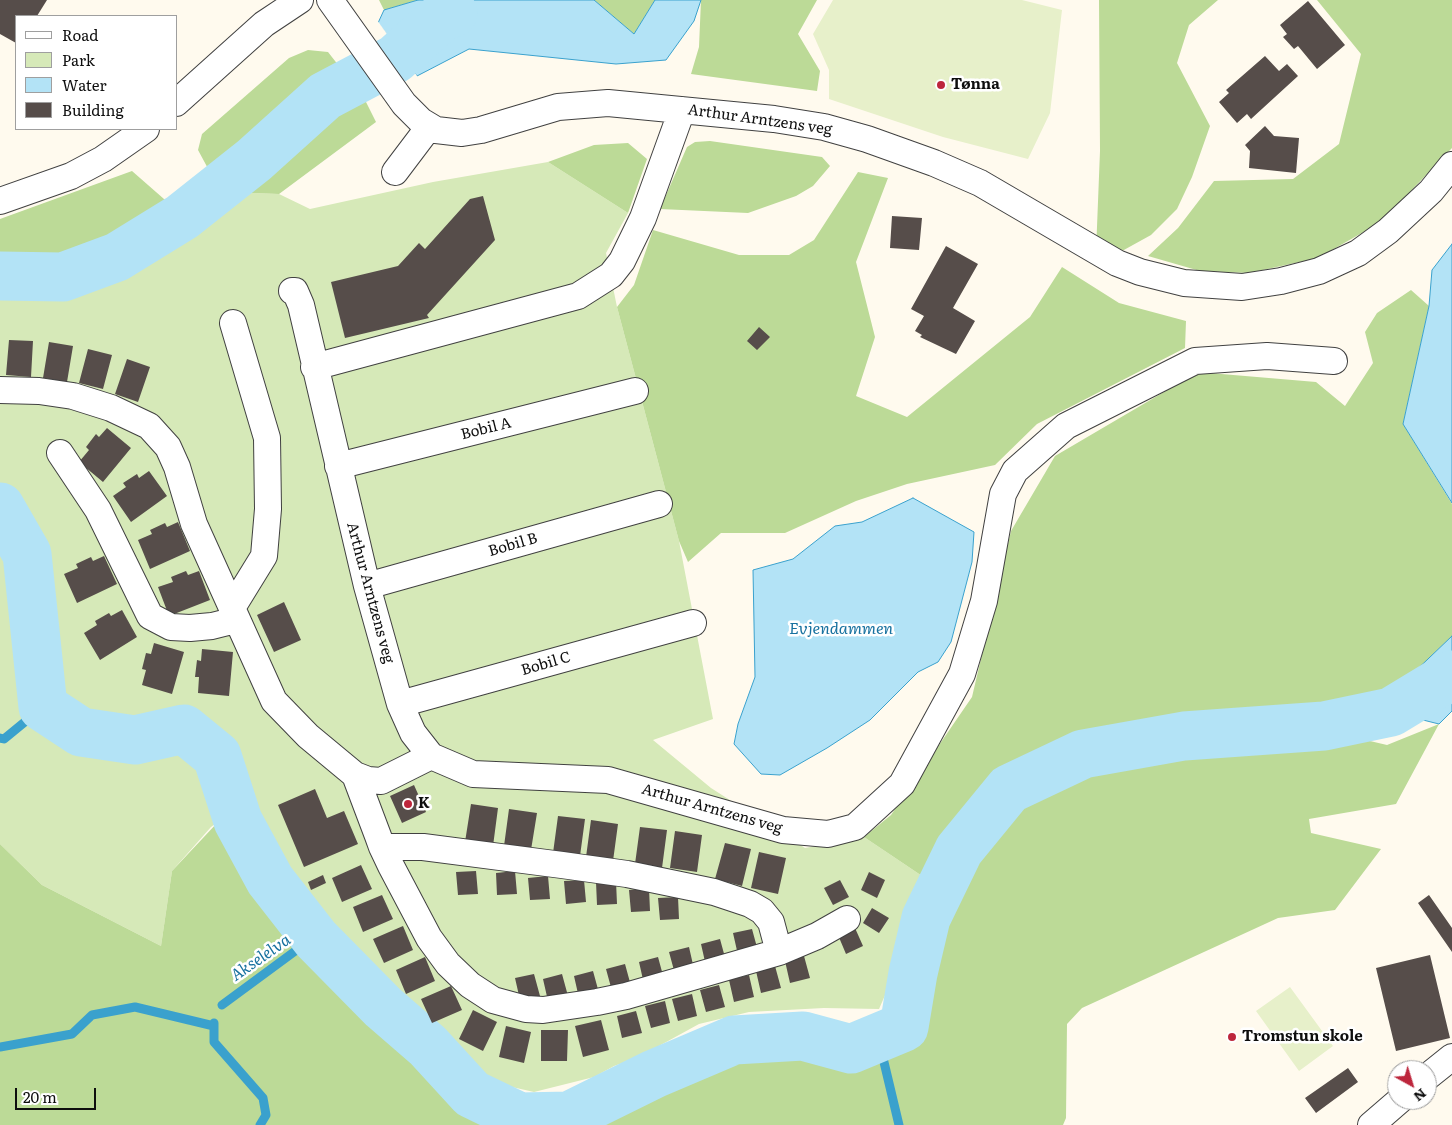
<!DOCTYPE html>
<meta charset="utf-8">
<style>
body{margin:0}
#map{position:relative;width:1452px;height:1125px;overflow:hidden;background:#fffaee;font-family:Literata,serif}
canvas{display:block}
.legend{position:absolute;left:15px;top:15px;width:162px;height:115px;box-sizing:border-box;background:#fff;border:1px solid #9f9f9f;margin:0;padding:6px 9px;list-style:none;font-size:15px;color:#0e0e0e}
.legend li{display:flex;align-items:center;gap:10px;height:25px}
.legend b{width:25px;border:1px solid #9f9f9f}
.north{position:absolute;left:1387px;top:1060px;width:50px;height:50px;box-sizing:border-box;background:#fff;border:1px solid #9f9f9f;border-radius:50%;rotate:141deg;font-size:14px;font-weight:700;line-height:20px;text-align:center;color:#0e0e0e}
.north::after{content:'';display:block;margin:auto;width:18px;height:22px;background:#bd263c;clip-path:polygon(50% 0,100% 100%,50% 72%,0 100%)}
.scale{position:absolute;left:15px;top:1088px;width:81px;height:22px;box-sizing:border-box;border:2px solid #0e0e0e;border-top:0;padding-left:6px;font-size:15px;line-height:18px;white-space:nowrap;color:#0e0e0e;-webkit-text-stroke:4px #fff;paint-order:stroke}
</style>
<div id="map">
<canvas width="1452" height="1125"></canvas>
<ul class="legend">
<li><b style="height:6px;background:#fff"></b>Road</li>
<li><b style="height:14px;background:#d6e9b8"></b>Park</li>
<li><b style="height:14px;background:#b3e3f6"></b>Water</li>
<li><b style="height:14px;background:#564d4a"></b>Building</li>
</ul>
<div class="north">N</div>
<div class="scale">20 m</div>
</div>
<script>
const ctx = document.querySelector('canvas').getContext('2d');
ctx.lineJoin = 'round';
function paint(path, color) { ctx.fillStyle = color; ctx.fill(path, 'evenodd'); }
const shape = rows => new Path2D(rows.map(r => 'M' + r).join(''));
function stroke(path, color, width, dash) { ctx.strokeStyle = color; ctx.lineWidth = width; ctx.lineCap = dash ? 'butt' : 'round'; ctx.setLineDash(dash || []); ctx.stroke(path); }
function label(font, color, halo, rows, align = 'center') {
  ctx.font = font + ' Literata,serif'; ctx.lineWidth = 5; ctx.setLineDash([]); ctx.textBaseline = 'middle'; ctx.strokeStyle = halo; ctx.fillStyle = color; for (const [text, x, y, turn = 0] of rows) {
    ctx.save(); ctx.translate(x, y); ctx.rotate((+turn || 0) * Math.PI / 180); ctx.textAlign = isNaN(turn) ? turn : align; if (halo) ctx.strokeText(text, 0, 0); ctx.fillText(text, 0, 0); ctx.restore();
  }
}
paint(shape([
 [548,162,628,213,606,253,617,307,679,541,713,719,653,740,711,788,805,848,864,837,934,884,879,1009,824,1008,749,1012,699,1024,637,1058,614,1066,594,1077,534,1092,503,1085,468,1071,443,1047,419,1019,348,956,318,924,248,799,211,827,172,871,161,946,42,885,0,844,0,296,82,293,174,250,225,200,252,193,279,194,310,209,433,182]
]), '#d6e9b8');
paint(shape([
 [379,0,418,0,384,10],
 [594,0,655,0,634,34],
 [701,0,817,0,798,34,820,71,817,91,691,74,699,47],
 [1099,0,1218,0,1189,25,1177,63,1210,126,1192,177,1177,209,1151,235,1113,256,1096,252,1100,151],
 [1317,0,1452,0,1452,148,1381,222,1318,258,1249,273,1200,271,1148,256,1178,228,1214,181,1293,179,1339,144,1361,54],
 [308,50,328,52,364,98,376,122,279,194,252,193,225,200,198,150,202,134,289,58],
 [710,141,822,157,830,166,813,186,796,196,748,213,660,209,687,147,695,142],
 [628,143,647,159,628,213,548,162,594,145],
 [132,171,172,206,107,242,61,254,0,255,0,219],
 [858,172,888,178,856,262,875,337,856,396,907,417,1030,317,1062,267,1119,303,1186,321,1185,348,1037,424,995,465,907,484,856,501,785,533,721,533,688,562,679,541,617,307,634,285,653,230,739,255,789,255,814,240],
 [1411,290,1429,306,1403,424,1452,504,1452,636,1382,703,1115,739,1006,785,934,884,864,837,891,815,972,697,1011,531,1055,456,1198,372,1316,382,1345,406,1373,363,1365,332,1377,313],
 [1439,724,1396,804,1309,819,1311,833,1381,849,1335,910,1278,918,1082,1008,1067,1024,1066,1118,1063,1125,518,1125,517,1120,569,1119,735,1043,803,1038,852,1051,908,1030,917,973,930,921,965,854,1010,794,1083,760,1182,740,1323,730,1387,745],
 [218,822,287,934,380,1018,419,1066,465,1109,489,1125,0,1125,0,844,42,885,161,946,172,871]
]), '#bcda97');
paint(shape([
 [833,0,1022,0,1062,10,1050,113,1028,159,943,137,829,99,829,70,813,34],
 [1290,987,1333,1046,1299,1071,1256,1011]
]), '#e7f0ca');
const water = shape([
 [418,0,594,0,634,34,655,0,701,0,694,21,666,60,616,64,469,49,417,76,378,23,384,10,418,0],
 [1452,244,1452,503,1403,424,1429,306,1432,270,1452,244],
 [913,498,974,532,972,562,951,642,938,662,918,672,870,720,827,748,780,775,761,774,734,744,738,724,755,677,753,570,793,559,835,526,862,522,913,498],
 [1452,636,1452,711,1439,724,1391,712,1382,703,1452,636]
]);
paint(water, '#b3e3f6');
stroke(water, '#3aa1cd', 1);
paint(shape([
 [377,20,417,76,418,78,415,77,376,24]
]), '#fffaee');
stroke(shape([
 [0,738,4,739,43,707],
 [222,1005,302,946,321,945],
 [214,1023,214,1042,263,1098,266,1115,260,1125],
 [878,1037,899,1125],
 [0,1047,72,1034,92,1015,135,1007,214,1026]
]), '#3aa1cd', 9);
stroke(shape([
 [0,276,63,277,117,257,182,217,254,160,325,96,395,59,444,15,453,13],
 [0,507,27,554,43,707,81,732,135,740,184,729,217,756,238,821,270,880,316,939,383,1007,428,1046,472,1094,520,1117,569,1116,654,1074,734,1040,803,1036,851,1049,904,1027,913,973,926,918,959,850,1009,789,1083,754,1184,736,1324,726,1391,712,1452,675]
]), '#b3e3f6', 49);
paint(shape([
 [0,0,47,0,37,16,16,16,16,43,0,34],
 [1308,1,1345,45,1317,69,1298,46,1294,49,1283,37,1287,34,1280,25],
 [1265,56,1279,71,1287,64,1298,76,1251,119,1247,114,1237,123,1219,102,1229,93,1226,90],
 [1265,126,1274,136,1299,138,1296,173,1249,168,1250,151,1245,145],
 [483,196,495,240,427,315,429,318,345,338,331,282,398,266,419,243,425,249,470,199],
 [892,216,922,218,919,250,890,248],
 [946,246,978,264,953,308,975,321,956,354,920,337,922,335,915,331,924,316,911,309],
 [759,327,770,337,757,350,747,341],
 [9,340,33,341,31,377,6,375],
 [49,342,73,346,67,382,43,378],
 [88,349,112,355,103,389,79,383],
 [127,359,150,367,138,402,115,394],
 [107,428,131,448,103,482,79,462,89,450,86,447,96,434,99,437],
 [149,471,167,496,131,522,113,496,126,487,123,483,137,474,139,478],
 [178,522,190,551,150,569,138,540,152,534,150,530,165,523,167,527],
 [104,556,117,584,77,603,64,574,78,568,76,564,91,557,93,561],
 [186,571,188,575,199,571,210,600,169,616,158,587,173,582,171,577],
 [284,602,301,640,274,652,257,615],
 [122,610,137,637,100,660,84,633,97,625,95,621,109,613,111,616],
 [154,643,184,652,172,694,142,685,146,670,142,669,146,653,151,654],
 [202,649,233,652,229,696,198,693,199,677,195,677,197,660,201,661],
 [414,785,426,812,402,823,390,796],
 [315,789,327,818,344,811,358,844,304,867,278,805],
 [471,804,498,808,493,846,465,842],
 [509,809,537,813,531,850,504,846],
 [558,816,585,819,580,856,553,853],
 [591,820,618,824,613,861,586,857],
 [640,827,667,830,662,868,635,864],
 [675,831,702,835,697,872,670,868],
 [725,843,751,849,742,886,715,879],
 [759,852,786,858,778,894,751,888],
 [361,865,372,889,342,902,332,878],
 [476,871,478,894,458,895,456,872],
 [515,871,517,894,497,895,496,873],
 [869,872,885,880,877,898,861,890],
 [323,875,326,883,311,890,308,882],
 [548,876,550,899,530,900,528,878],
 [584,880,586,902,566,904,564,881],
 [840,880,849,897,833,905,824,888],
 [616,881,617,904,597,905,596,882],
 [649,888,650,911,631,912,629,890],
 [382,895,393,919,363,932,353,907],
 [1429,895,1452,928,1452,952,1418,903],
 [678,897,679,919,660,920,658,898],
 [872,908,889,918,879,933,863,923],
 [403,926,413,950,384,963,373,939],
 [855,928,863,946,846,954,838,935],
 [752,929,758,951,738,955,733,933],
 [720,939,726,961,706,966,701,944],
 [689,947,694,969,675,974,669,952],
 [1430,955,1450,1038,1396,1051,1376,968],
 [804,956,810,978,790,983,785,961],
 [425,957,435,981,406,994,396,970],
 [658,957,664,979,644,984,639,962],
 [625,964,631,986,612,991,606,969],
 [775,966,781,988,761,993,756,971],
 [593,971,599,993,579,998,574,976],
 [534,974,540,996,520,1000,515,978],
 [562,974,568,996,548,1001,543,979],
 [749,975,754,997,734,1002,729,980],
 [719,985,725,1007,706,1012,700,990],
 [451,986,462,1010,432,1023,421,999],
 [692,994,697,1016,678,1021,672,999],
 [665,1001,670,1023,651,1028,645,1006],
 [473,1010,497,1022,483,1051,459,1039],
 [636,1011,642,1033,622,1038,617,1016],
 [601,1020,609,1050,583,1057,575,1026],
 [506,1026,531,1032,524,1063,499,1057],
 [541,1030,568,1030,567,1061,541,1061],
 [1348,1068,1358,1082,1316,1113,1305,1098]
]), '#564d4a');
const minor = shape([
 [330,0,404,104,421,121,436,130,462,133,481,130,558,107,608,103,774,119,824,127,867,139,934,163,980,183,1117,263,1140,272,1184,283,1242,287,1281,281,1319,271,1358,253,1388,231,1431,191,1452,165],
 [176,103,264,24,300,0],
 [395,172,429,127],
 [0,201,71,176,103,159,146,129],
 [292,291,295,291,301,305,367,586,400,704,413,733,431,756,473,774,608,780,783,830,828,834,855,827,902,784,962,674,984,601,1003,494,1015,471,1066,426,1195,361,1267,356,1334,361],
 [314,367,578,296,611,275,622,261,643,218,682,110],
 [0,390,39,391,73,396,111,408,149,426,168,447,177,467,194,524,274,701,308,736,355,775,368,780,381,781,431,756],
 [60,453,98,510,150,616,171,627,190,628,212,626,236,620],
 [338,466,635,391],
 [367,586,659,504],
 [232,608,264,556,268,509,267,438,233,323],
 [400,704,693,623],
 [355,775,378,836,382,847,391,866,429,938,448,964,470,985,493,1000,526,1009,543,1010,597,1002,626,996,779,952,771,922,762,911,750,904,714,892,627,874,562,865,423,847,382,847],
 [779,952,817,936,847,919],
 [1427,1077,1452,1057],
 [1371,1125,1400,1100]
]);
stroke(minor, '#414141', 28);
stroke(minor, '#fff', 26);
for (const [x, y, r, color] of [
 [941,85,5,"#bd263c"],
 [408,804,5,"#bd263c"],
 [1232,1037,5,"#bd263c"]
]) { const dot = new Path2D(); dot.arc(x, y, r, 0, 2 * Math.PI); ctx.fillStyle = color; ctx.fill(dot); stroke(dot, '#fff', 2); }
label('bold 15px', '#0e0e0e', '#fff', [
 ["Tønna",951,85],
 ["K",418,804],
 ["Tromstun skole",1242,1037]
], 'left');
label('15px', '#0e0e0e', '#fff', [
 ["Arthur Arntzens veg",760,120,8],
 ["Bobil A",486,429,-14],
 ["Bobil B",513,545,-16],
 ["Arthur Arntzens veg",370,593,75],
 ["Bobil C",546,664,-16],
 ["Arthur Arntzens veg",712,809,16]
]);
label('italic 16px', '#17719f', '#fff', [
 ["Evjendammen",841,629],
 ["Akselelva",261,958,-35]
]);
</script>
